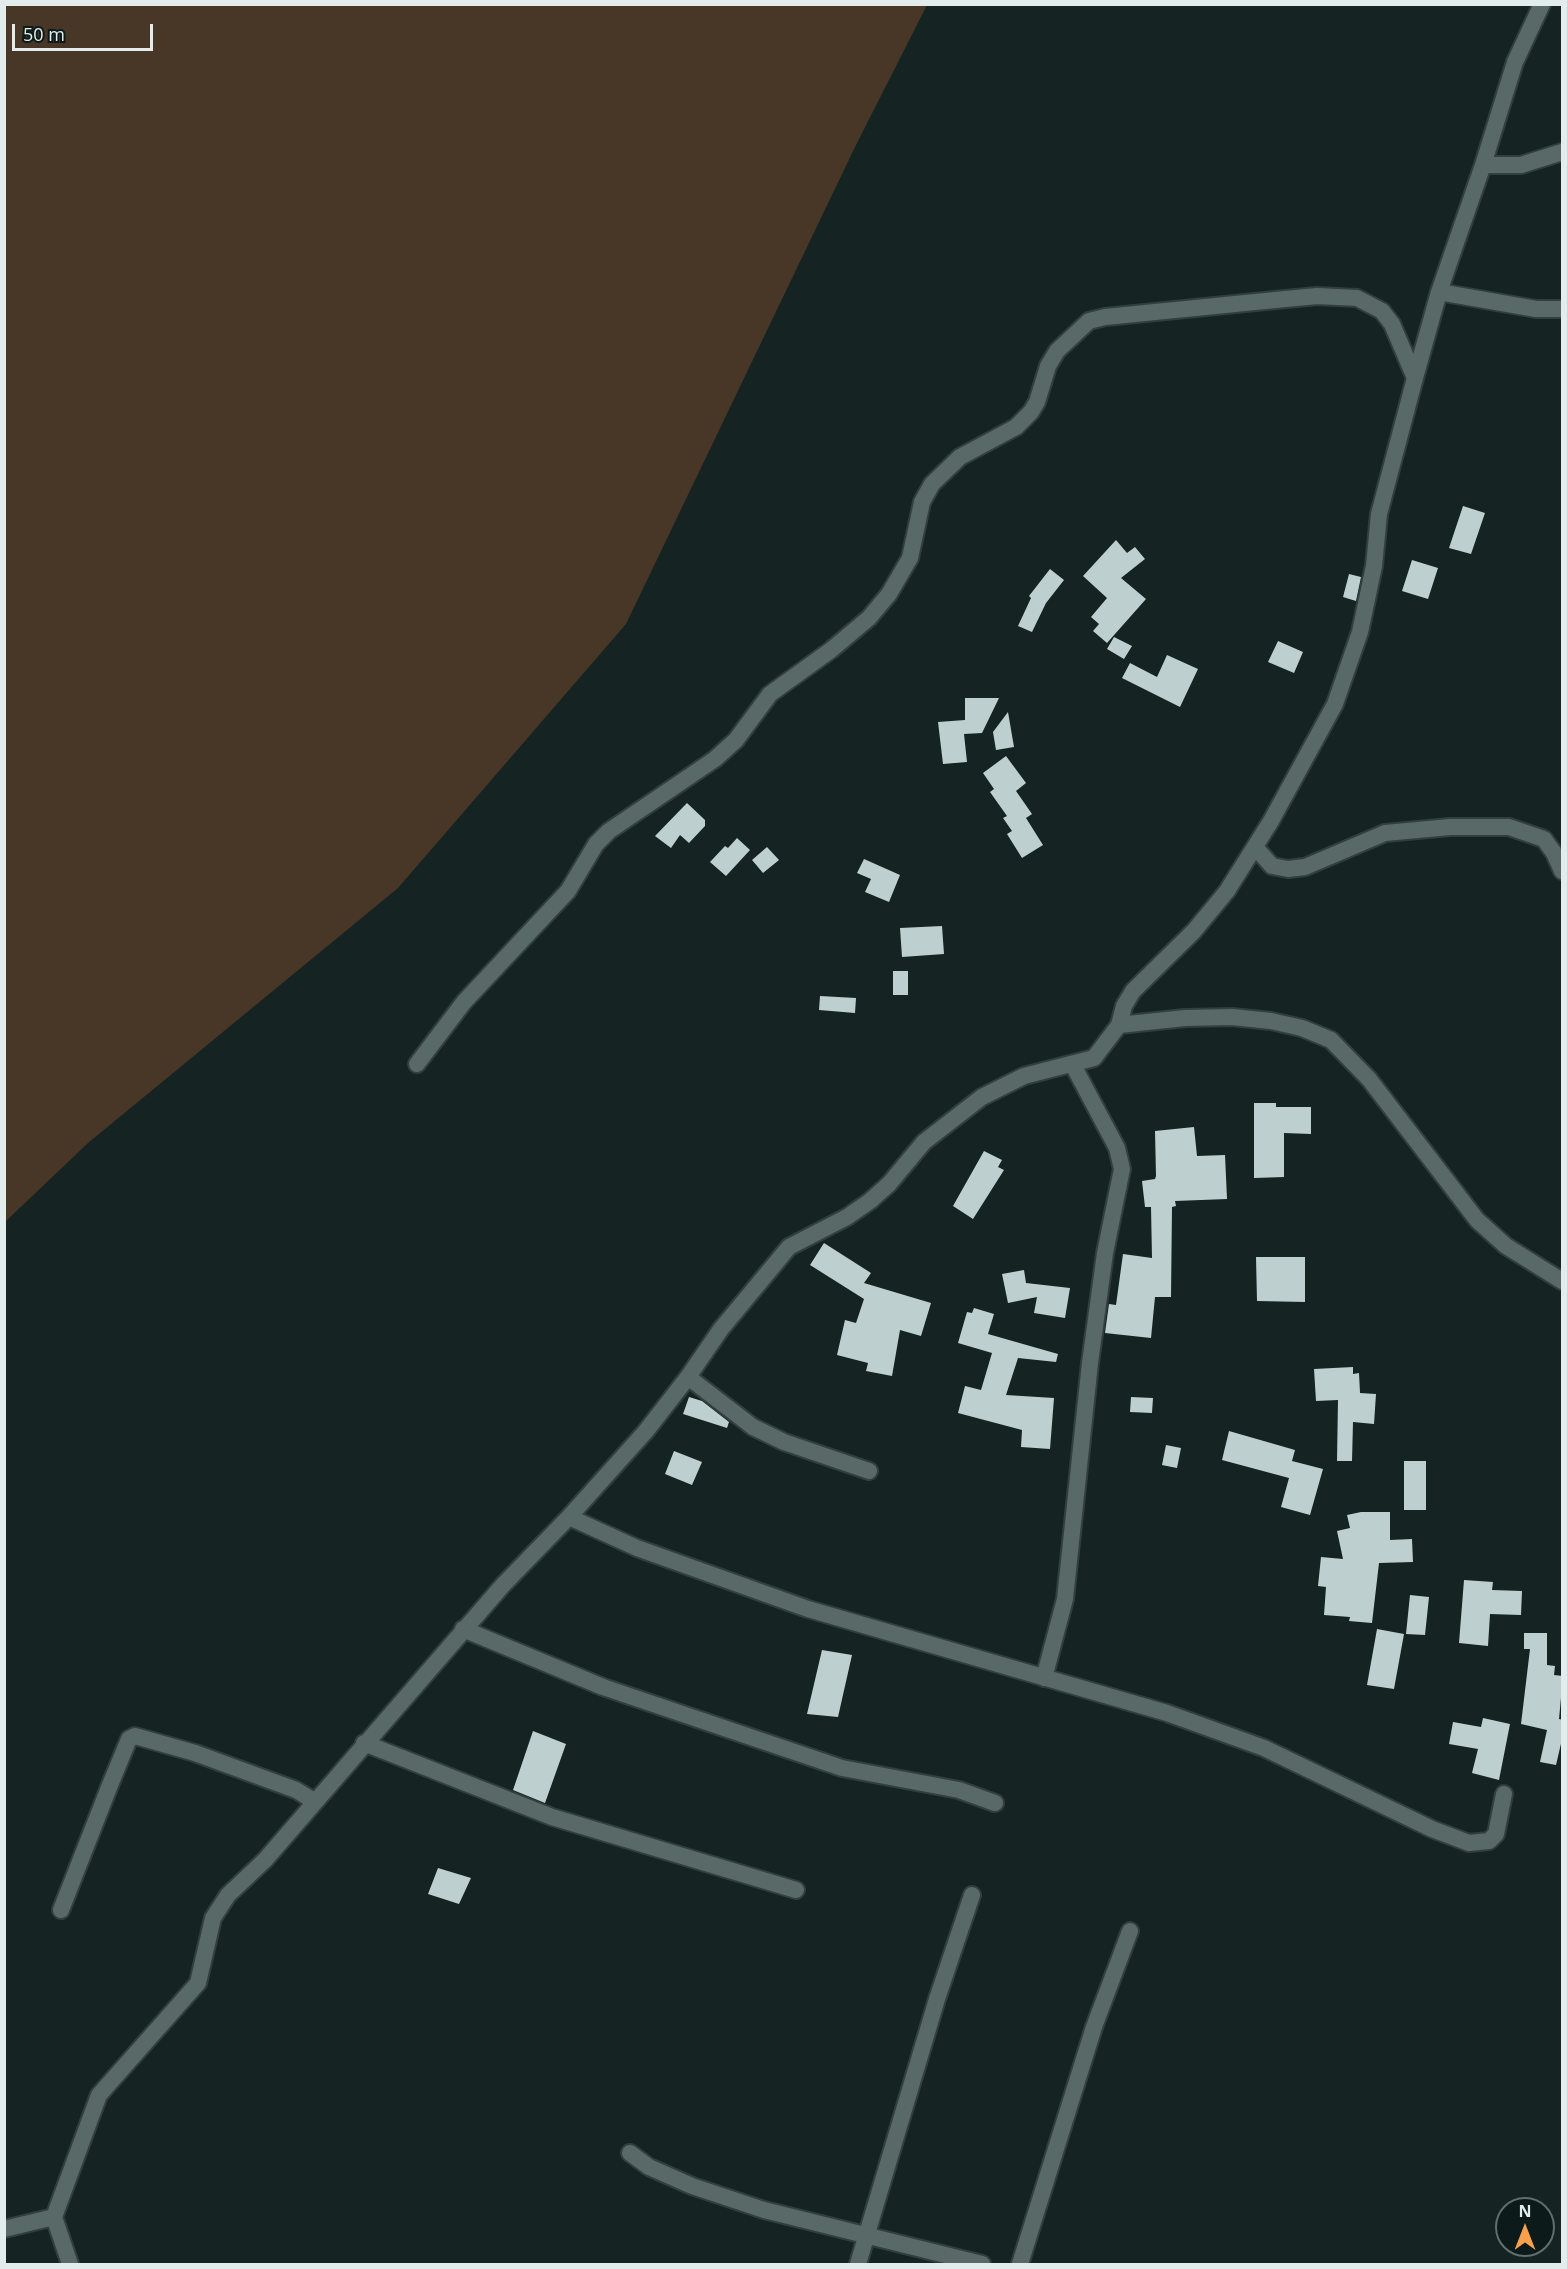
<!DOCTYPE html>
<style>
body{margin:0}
#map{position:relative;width:1567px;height:2269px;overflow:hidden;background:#152423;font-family:"Open Sans",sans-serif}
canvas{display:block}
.frame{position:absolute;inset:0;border:6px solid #e2ecec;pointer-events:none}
.north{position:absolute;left:1495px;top:2197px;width:60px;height:60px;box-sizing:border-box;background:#0c1a1a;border:2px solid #626e6e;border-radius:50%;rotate:0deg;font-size:16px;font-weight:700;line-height:24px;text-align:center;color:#e2ecec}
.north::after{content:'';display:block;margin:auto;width:21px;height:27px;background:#f9a04d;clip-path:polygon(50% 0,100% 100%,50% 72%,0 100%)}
.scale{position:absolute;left:12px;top:24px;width:141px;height:27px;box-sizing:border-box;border:3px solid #e2ecec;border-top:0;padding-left:8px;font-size:18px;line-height:21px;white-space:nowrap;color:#e2ecec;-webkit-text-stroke:4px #0c1a1a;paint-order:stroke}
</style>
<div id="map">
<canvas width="1567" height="2269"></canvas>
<div class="frame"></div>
<div class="north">N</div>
<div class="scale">50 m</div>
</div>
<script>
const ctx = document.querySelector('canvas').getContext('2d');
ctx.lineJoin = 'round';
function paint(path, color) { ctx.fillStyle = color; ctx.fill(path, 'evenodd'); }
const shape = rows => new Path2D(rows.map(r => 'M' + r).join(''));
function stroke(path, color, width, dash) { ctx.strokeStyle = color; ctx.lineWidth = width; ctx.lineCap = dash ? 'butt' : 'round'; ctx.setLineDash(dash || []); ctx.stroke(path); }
paint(shape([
 [5,4,927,5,856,145,626,624,398,888,88,1143,5,1222]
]), '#483627');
paint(shape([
 [1463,506,1485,513,1471,554,1449,548],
 [1116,540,1127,553,1135,547,1145,559,1121,578,1146,599,1107,643,1093,631,1099,624,1091,617,1107,598,1083,576],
 [1412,560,1438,568,1428,599,1402,591],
 [1050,569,1064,580,1046,603,1032,632,1018,626,1031,598,1029,596],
 [1349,574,1361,577,1356,601,1343,597],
 [1114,637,1132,646,1124,659,1107,649],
 [1278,641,1303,652,1294,673,1268,662],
 [1167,655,1198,669,1180,707,1122,678,1130,663,1157,677],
 [965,698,999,698,982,733,964,734,967,762,943,764,938,722,965,720],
 [1008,712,1014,747,996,750,993,732],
 [1006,756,1026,783,1016,791,1032,814,1026,818,1043,845,1022,858,1007,834,1012,831,1003,818,1007,816,990,792,994,789,983,773],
 [687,803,705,820,705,826,689,843,680,835,671,848,655,836],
 [737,838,750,850,726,876,710,862,725,846,728,848],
 [767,847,779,860,763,873,752,860],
 [864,859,900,875,889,902,865,892,871,879,857,873],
 [942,926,944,954,902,957,900,928],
 [893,971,908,971,908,995,893,995],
 [820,996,856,998,855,1013,819,1010],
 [1254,1103,1276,1103,1276,1107,1311,1107,1311,1134,1284,1133,1284,1177,1254,1178],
 [1194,1127,1197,1156,1225,1155,1227,1199,1175,1201,1176,1206,1172,1207,1171,1297,1155,1297,1151,1338,1105,1333,1109,1304,1116,1305,1123,1254,1152,1258,1151,1207,1145,1207,1142,1181,1155,1179,1156,1176,1155,1131],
 [984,1151,1002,1160,998,1167,1004,1170,973,1219,953,1206],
 [824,1243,871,1273,864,1283,931,1303,921,1336,900,1330,892,1376,866,1371,868,1363,837,1355,845,1320,856,1323,864,1299,810,1265],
 [1256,1257,1305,1257,1305,1302,1257,1301],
 [1024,1270,1026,1283,1070,1288,1065,1318,1034,1313,1037,1297,1008,1303,1002,1274],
 [974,1308,994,1314,988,1334,1058,1354,1056,1362,1018,1358,1006,1395,1054,1398,1050,1449,1021,1447,1022,1430,958,1413,965,1386,981,1390,992,1353,958,1343,967,1312,972,1313],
 [1353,1367,1353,1374,1359,1373,1360,1393,1376,1394,1374,1424,1353,1422,1352,1461,1337,1461,1338,1400,1316,1401,1314,1369],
 [689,1397,702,1401,729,1422,727,1428,683,1414],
 [1131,1397,1153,1398,1152,1413,1130,1412],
 [1229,1431,1295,1450,1292,1461,1323,1469,1310,1515,1281,1507,1289,1478,1222,1460],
 [1166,1445,1181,1448,1177,1468,1162,1465],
 [674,1451,702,1462,692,1485,665,1474],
 [1404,1461,1426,1461,1426,1510,1404,1510],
 [1361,1512,1390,1512,1390,1540,1412,1539,1413,1562,1379,1563,1372,1623,1349,1621,1350,1617,1324,1615,1326,1587,1318,1586,1321,1557,1343,1559,1337,1531,1350,1528,1347,1515],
 [1464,1580,1493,1582,1492,1590,1522,1591,1521,1615,1490,1614,1488,1646,1459,1643],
 [1410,1595,1429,1597,1425,1635,1406,1634],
 [1377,1629,1404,1634,1394,1689,1367,1685],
 [1524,1633,1547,1633,1547,1665,1555,1666,1554,1675,1563,1676,1559,1719,1563,1720,1563,1735,1556,1765,1540,1762,1547,1730,1521,1724,1530,1649,1524,1649],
 [822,1650,852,1655,838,1717,807,1714],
 [1483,1718,1510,1724,1499,1780,1472,1773,1478,1749,1449,1744,1453,1722,1481,1727],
 [533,1731,566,1744,545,1803,513,1790],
 [438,1868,471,1878,459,1904,428,1894]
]), '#bdd0cf');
const minor = shape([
 [1483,165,1515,62,1542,4],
 [1439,292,1536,309,1562,309],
 [1255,847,1272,866,1288,869,1305,867,1385,833,1450,827,1509,827,1544,839,1554,853,1562,871],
 [1119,1025,1124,1006,1133,991,1194,931,1227,891,1271,821,1335,704,1360,632,1374,566,1379,514,1415,378,1439,292,1483,165,1521,165,1562,152],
 [417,1064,464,1002,568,891,596,844,609,831,715,759,736,740,770,694,831,650,869,618,889,594,910,558,922,502,932,484,960,457,1016,427,1031,412,1037,402,1048,366,1057,351,1089,321,1105,317,1275,300,1317,296,1357,298,1382,311,1392,324,1415,378],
 [688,1377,753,1427,784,1442,869,1471],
 [569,1517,637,1548,808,1609,1167,1713,1264,1748,1432,1829,1469,1843,1489,1841,1496,1834,1504,1794],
 [463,1629,603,1687,842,1768,959,1790,995,1803],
 [1044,1678,1065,1599,1090,1363,1105,1253,1122,1169,1117,1148,1073,1065],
 [364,1743,552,1817,796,1890],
 [61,1910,110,1785,129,1739,135,1736,195,1753,296,1790,314,1801],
 [630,2153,649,2167,692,2186,764,2210,982,2264],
 [54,2217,70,2264],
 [4,2229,54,2217,99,2095,198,1983,213,1918,228,1895,265,1860,503,1585,569,1517,646,1431,688,1377,721,1329,789,1247,847,1217,870,1201,889,1184,924,1142,982,1097,1024,1076,1094,1058,1119,1025,1185,1018,1232,1017,1271,1021,1302,1028,1331,1040,1369,1079,1477,1220,1506,1246,1562,1281],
 [858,2264,937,1999,972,1895],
 [1020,2264,1094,2027,1130,1931]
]);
stroke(minor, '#333e3e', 20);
stroke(minor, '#586968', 16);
</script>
